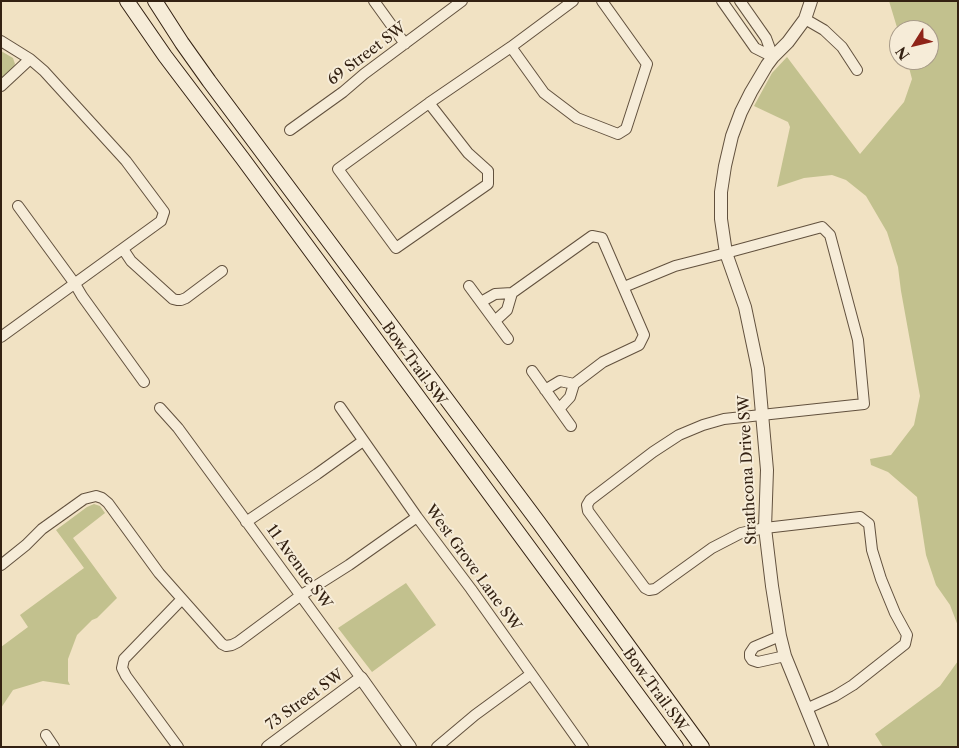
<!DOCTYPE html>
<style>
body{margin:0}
#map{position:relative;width:959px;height:748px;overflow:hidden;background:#f1e2c3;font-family:"Libre Caslon Text",serif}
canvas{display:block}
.frame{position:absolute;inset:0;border:2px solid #332112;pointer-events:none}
.north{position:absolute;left:889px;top:20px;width:50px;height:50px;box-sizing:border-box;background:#f6ecd8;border:1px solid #a89b89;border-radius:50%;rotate:234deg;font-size:14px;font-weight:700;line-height:20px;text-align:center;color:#332112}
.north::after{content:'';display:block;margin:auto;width:18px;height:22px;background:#8f2418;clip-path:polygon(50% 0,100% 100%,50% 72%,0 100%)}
</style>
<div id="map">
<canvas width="959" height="748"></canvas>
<div class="frame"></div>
<div class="north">N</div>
</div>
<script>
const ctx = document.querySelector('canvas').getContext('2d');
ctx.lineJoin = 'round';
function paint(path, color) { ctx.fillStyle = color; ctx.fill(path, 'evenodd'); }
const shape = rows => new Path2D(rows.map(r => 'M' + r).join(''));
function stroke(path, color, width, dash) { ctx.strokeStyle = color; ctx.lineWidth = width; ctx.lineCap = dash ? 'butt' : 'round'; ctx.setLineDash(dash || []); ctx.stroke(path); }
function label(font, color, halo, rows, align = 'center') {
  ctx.font = font + ' "Libre Caslon Text",serif'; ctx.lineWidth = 4; ctx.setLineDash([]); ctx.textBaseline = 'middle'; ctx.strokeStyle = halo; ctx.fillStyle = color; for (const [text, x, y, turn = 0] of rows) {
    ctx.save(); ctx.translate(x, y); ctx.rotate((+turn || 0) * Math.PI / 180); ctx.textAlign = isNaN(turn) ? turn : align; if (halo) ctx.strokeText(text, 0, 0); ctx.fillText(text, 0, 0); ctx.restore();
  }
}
paint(shape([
 [889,1,958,1,958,632,958,626,950,605,936,585,926,555,917,497,888,472,871,465,870,459,891,455,914,425,920,396,901,291,898,267,887,232,866,196,846,180,832,175,804,178,777,187,790,127,788,122,754,106,772,73,787,57,860,154,904,102,912,79,907,60,929,60,929,30,899,30,899,34],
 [1,51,13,58,15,64,11,71,1,79],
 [94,504,100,506,105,513,73,538,117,598,97,618,92,620,77,635,68,659,68,681,70,685,43,681,13,690,1,708,1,647,28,627,20,615,84,568,56,530,87,507],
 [406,583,436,625,372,672,338,628],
 [958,661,958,747,883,747,875,734,940,686]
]), '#c2c18e');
const minor = shape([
 [374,1,405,44],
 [722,1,755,48,773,57],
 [740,1,766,38,773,57],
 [805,19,824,30,842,47,857,70],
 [1,41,30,59,44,71,126,161,164,212,161,221,1,337],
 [511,47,544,93,577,118,618,134,626,129,647,64,602,1],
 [1,86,30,59],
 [429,103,468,153,488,171,488,184,396,248,338,169,429,103],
 [429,103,511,47,573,1],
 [290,130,343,92,364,74,462,1],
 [18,206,75,284,82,296,144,382],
 [123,249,131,261,173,299,177,300,181,300,186,298,222,271],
 [469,286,508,339],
 [624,287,675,266,726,253,822,227,830,235,858,340,864,404,724,419,703,425,679,435,653,452,590,500,587,505,588,511,616,549,645,588,649,590,655,589,712,548,741,533,765,528,860,517,869,524,872,550,881,579,895,613,907,635,905,644,853,685,835,696,806,709],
 [481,302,495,294,512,293,592,236,602,238,644,335,639,345,603,362,574,384,570,397,559,409],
 [495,321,507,310,512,293],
 [532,371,571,426],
 [545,390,560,381,574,384],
 [340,407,417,517,471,589,583,747],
 [160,408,178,428,361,678],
 [246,522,317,474,363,441],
 [1,565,26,545,42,529,84,499,96,496,102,498,108,503,159,573,222,644,226,646,232,645,238,642,300,596,349,565,417,517],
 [780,636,754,647,750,653,750,657,752,660,758,662,785,656],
 [46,735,54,747],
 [178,747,126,676,122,668,124,659,182,599],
 [437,747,475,715,531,674]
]);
const tertiary = shape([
 [811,1,805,19,788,42,773,57,767,65,751,92,741,112,732,136,725,166,721,192,721,219,726,253,745,307,758,369,767,470,765,528,772,586,780,636,785,656,822,747],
 [268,747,361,678,410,747]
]);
const secondary = shape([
 [127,1,165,56,243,159,676,747],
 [155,1,182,43,209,81,539,523,702,747]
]);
stroke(minor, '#62513e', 12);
stroke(tertiary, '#62513e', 14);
stroke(secondary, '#332112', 16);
stroke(minor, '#f6ecd8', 10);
stroke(tertiary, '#f6ecd8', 12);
stroke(secondary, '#f6ecd8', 14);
label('15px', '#332112', '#f6ecd8', [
 ["69 Street SW",367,54,-37],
 ["Bow Trail SW",414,364,54],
 ["Strathcona Drive SW",748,470,-93],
 ["11 Avenue SW",299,567,54],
 ["West Grove Lane SW",473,568,54],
 ["Bow Trail SW",655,690,54],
 ["73 Street SW",305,700,-36]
]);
</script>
